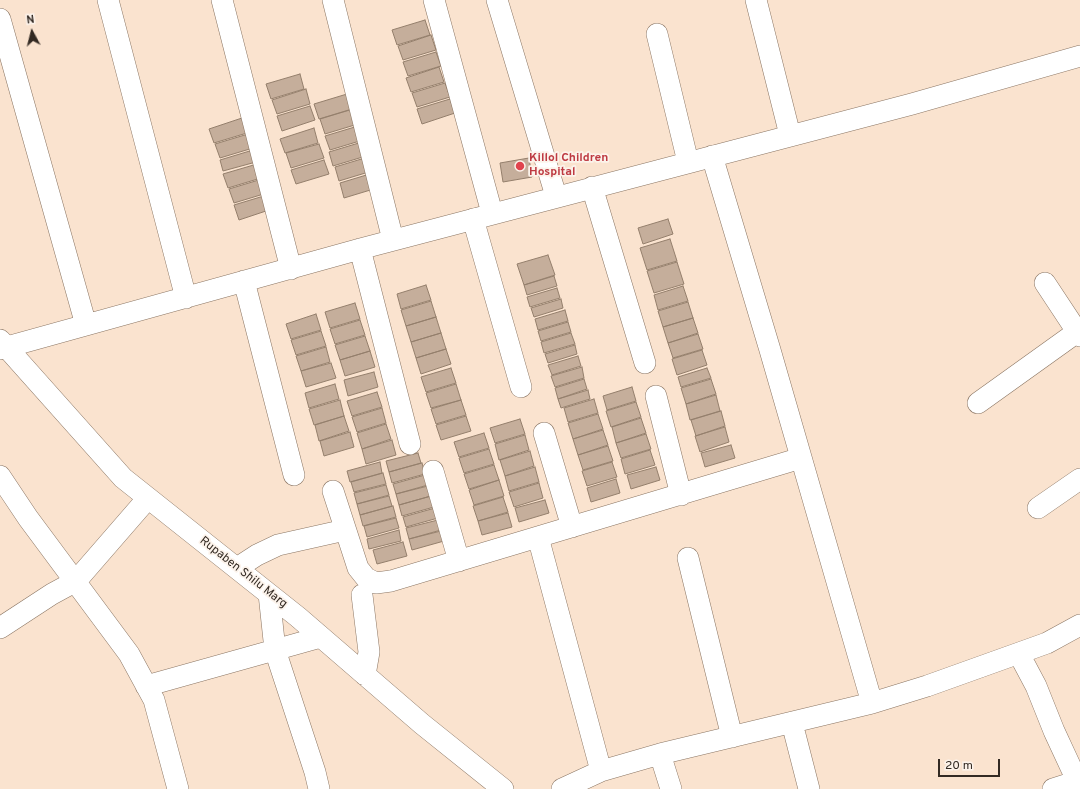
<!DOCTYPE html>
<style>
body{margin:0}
#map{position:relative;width:1080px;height:789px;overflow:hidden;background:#fae3cf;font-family:Overpass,sans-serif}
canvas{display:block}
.north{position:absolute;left:12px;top:12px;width:40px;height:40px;-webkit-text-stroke:3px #fcf3eb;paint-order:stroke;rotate:353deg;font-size:11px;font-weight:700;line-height:16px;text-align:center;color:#332a23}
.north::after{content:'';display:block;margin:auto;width:14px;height:18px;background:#332a23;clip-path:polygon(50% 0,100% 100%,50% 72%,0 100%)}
.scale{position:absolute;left:938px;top:759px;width:62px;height:18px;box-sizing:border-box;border:2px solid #332a23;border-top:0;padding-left:5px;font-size:12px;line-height:14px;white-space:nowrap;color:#332a23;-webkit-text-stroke:3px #fcf3eb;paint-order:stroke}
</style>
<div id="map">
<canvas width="1080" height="789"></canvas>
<div class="north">N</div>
<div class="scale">20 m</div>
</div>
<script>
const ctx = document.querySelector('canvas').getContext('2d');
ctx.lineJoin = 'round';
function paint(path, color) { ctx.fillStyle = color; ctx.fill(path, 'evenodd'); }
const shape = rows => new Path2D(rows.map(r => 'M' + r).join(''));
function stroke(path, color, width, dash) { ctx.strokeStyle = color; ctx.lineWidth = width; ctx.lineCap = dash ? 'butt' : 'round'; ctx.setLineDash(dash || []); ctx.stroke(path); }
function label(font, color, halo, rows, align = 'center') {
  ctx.font = font + ' Overpass,sans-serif'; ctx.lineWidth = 3.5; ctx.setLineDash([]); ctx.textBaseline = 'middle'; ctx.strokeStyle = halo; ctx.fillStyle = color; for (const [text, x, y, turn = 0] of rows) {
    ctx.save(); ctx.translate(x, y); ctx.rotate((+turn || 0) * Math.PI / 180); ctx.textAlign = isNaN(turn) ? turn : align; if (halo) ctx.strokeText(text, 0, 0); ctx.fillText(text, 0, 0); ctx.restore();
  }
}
const building = shape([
 [425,20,430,35,397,45,392,30,425,20],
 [431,35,436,50,403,60,398,46,431,35],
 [436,52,441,66,408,76,403,62,436,52],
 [439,67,444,82,411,92,406,78,439,67],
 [300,74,304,89,271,99,266,84,300,74],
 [445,83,450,97,417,107,412,93,445,83],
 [306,89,310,104,277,114,272,100,306,89],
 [347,94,352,109,319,119,314,104,347,94],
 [450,99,455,113,422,124,417,109,450,99],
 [310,106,315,120,282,131,277,116,310,106],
 [353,109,358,124,325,134,320,119,353,109],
 [242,118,247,133,214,143,209,129,242,118],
 [358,126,363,140,330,150,325,136,358,126],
 [314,128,318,143,285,153,280,139,314,128],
 [248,134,253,148,220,158,215,144,248,134],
 [362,142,366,156,333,166,329,152,362,142],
 [319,144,324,158,291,168,286,153,319,144],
 [253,150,256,162,223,171,220,160,253,150],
 [368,157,372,171,339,181,335,167,368,157],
 [529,158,532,177,503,182,500,163,529,158],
 [324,160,329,174,296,184,291,170,324,160],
 [257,164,261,178,228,188,223,174,257,164],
 [373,173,377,188,344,198,340,183,373,173],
 [262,179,267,193,234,203,229,189,262,179],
 [267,195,272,209,239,220,234,205,267,195],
 [668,219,673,234,643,244,638,228,668,219],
 [670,239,677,261,647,270,640,248,670,239],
 [548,255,555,275,524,285,517,264,548,255],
 [677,262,684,284,654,293,647,271,677,262],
 [554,276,557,286,527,295,524,285,554,276],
 [426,285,431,300,401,309,397,294,426,285],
 [683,286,688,301,658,310,654,295,683,286],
 [557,288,560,298,530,307,527,297,557,288],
 [561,299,563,308,534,317,531,308,561,299],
 [431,301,436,317,406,326,401,310,431,301],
 [688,302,693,318,663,327,658,311,688,302],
 [355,303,360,319,330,328,325,312,355,303],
 [565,310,568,321,538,330,535,319,565,310],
 [316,314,321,330,291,339,286,324,316,314],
 [436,317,441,333,411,342,406,326,436,317],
 [693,318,698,333,668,343,663,327,693,318],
 [360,320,365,335,335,344,330,329,360,320],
 [568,322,571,332,541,341,538,331,568,322],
 [321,331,326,346,296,355,291,340,321,331],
 [441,333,446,349,416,358,411,342,441,333],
 [571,333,575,344,544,353,541,342,571,333],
 [698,334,703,349,673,358,668,343,698,334],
 [365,336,370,351,340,360,335,345,365,336],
 [575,345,577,354,548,363,545,354,575,345],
 [326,347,330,362,301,371,296,356,326,347],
 [446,349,451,364,421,374,416,358,446,349],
 [702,350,707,365,677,375,672,359,702,350],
 [370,351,375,367,345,376,340,360,370,351],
 [578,356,581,366,552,375,548,365,578,356],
 [331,363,336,378,306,387,301,371,331,363],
 [582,367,584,378,555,387,551,376,582,367],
 [451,368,456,383,426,392,421,377,451,368],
 [707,368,711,378,681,387,678,377,707,368],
 [374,372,378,387,348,396,344,380,374,372],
 [584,379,587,389,558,399,555,388,584,379],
 [711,379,716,394,686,404,681,388,711,379],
 [335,384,339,399,309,408,305,393,335,384],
 [456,384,461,400,431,408,426,393,456,384],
 [632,387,636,401,607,410,603,396,632,387],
 [588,390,590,399,561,408,558,399,588,390],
 [377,392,382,407,352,416,347,401,377,392],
 [716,395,720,411,690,420,686,404,716,395],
 [594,399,598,413,568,422,564,408,594,399],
 [340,400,344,416,314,425,309,409,340,400],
 [461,400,466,415,436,424,431,409,461,400],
 [636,402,641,417,611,427,606,411,636,402],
 [382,408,386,423,357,432,352,417,382,408],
 [721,411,725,426,696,436,691,420,721,411],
 [598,414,603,429,573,439,568,423,598,414],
 [344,416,349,431,319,441,315,425,344,416],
 [466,416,471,431,441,440,436,425,466,416],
 [641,418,646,433,616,443,612,427,641,418],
 [520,419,525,434,495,443,490,428,520,419],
 [386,424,391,439,362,449,357,433,386,424],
 [725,427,729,442,700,452,695,436,725,427],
 [603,430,608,445,578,455,573,439,603,430],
 [350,432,354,447,324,456,320,441,350,432],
 [484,433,489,448,459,457,454,442,484,433],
 [646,434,651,449,621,458,616,443,646,434],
 [525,435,529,450,499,460,495,444,525,435],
 [392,440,396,455,366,464,362,449,392,440],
 [731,445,735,458,705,467,701,453,731,445],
 [608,446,613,461,583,470,578,455,608,446],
 [489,449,494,464,464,473,459,458,489,449],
 [650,450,655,465,625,474,621,459,650,450],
 [530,451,534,466,505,476,500,460,530,451],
 [418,453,421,463,389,472,386,461,418,453],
 [380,462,382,473,350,482,347,471,380,462],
 [612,462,617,477,587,486,582,471,612,462],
 [422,463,425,474,392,483,389,472,422,463],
 [494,465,499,480,469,489,464,474,494,465],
 [535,467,539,482,509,491,505,476,535,467],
 [656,467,660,480,631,489,627,475,656,467],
 [383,473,386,484,354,492,351,482,383,473],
 [425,475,428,485,396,494,393,484,425,475],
 [616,479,620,493,591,502,587,488,616,479],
 [499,480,504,496,474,505,469,490,499,480],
 [539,483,543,498,514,507,509,492,539,483],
 [386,485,389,495,357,504,354,493,386,485],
 [428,486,431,496,399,505,396,494,428,486],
 [389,496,392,506,360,515,357,504,389,496],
 [431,496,434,507,402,516,399,505,431,496],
 [503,497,508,512,478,521,473,506,503,497],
 [545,500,549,513,519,522,515,508,545,500],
 [393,506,396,517,363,526,360,515,393,506],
 [435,508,438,518,406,527,403,517,435,508],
 [508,513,512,527,482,535,478,521,508,513],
 [396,518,399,528,367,537,364,526,396,518],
 [438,520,441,530,409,539,406,528,438,520],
 [399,530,401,541,369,549,367,539,399,530],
 [441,531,444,541,412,550,409,539,441,531],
 [403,542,407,556,377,564,373,550,403,542]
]);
paint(building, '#c5ae9b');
stroke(building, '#947f6c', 1);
const minor = shape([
 [108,0,186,298],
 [222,0,291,269],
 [333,0,393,240],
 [434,0,492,213],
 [497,0,556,196],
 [756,0,790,135],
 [0,19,86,325],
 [657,34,688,162],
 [712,156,770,350,872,703],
 [592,187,645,363],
 [473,219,521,387],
 [360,249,410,444],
 [244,281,294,475],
 [1045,283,1080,336],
 [0,340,123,478,298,617,422,724,503,789],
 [0,349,360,249,912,104,1080,56],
 [656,396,681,495],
 [978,403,1077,332],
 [544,433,572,527],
 [433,471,459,561],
 [0,476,28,518,129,654,154,700,178,789],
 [333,491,358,568,366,578,376,583,391,581,801,458],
 [1038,508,1080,479],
 [538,537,601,771],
 [688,558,732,737],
 [237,568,257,555,278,545,345,530],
 [269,594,275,650,315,772,319,789],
 [362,595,369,652,365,675],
 [0,628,52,594,76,581,148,498],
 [1019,654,1036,686,1054,731,1080,787],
 [146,686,321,637],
 [792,723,809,789],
 [660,754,671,789],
 [562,789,601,771,660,754,872,703,927,686,1047,643,1080,625],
 [1053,789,1078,781]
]);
stroke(minor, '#8b7664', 22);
stroke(minor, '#fff', 21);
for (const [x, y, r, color] of [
 [520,166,5,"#e0444e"]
]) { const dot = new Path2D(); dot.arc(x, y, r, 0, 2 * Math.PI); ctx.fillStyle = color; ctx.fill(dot); stroke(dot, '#fcf3eb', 1.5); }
label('bold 12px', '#be3a42', '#fcf3eb', [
 ["Killol Children",529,159],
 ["Hospital",529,173]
], 'left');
label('12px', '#332a23', '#fcf3eb', [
 ["Rupaben Shilu Marg",243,573,38]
]);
</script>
